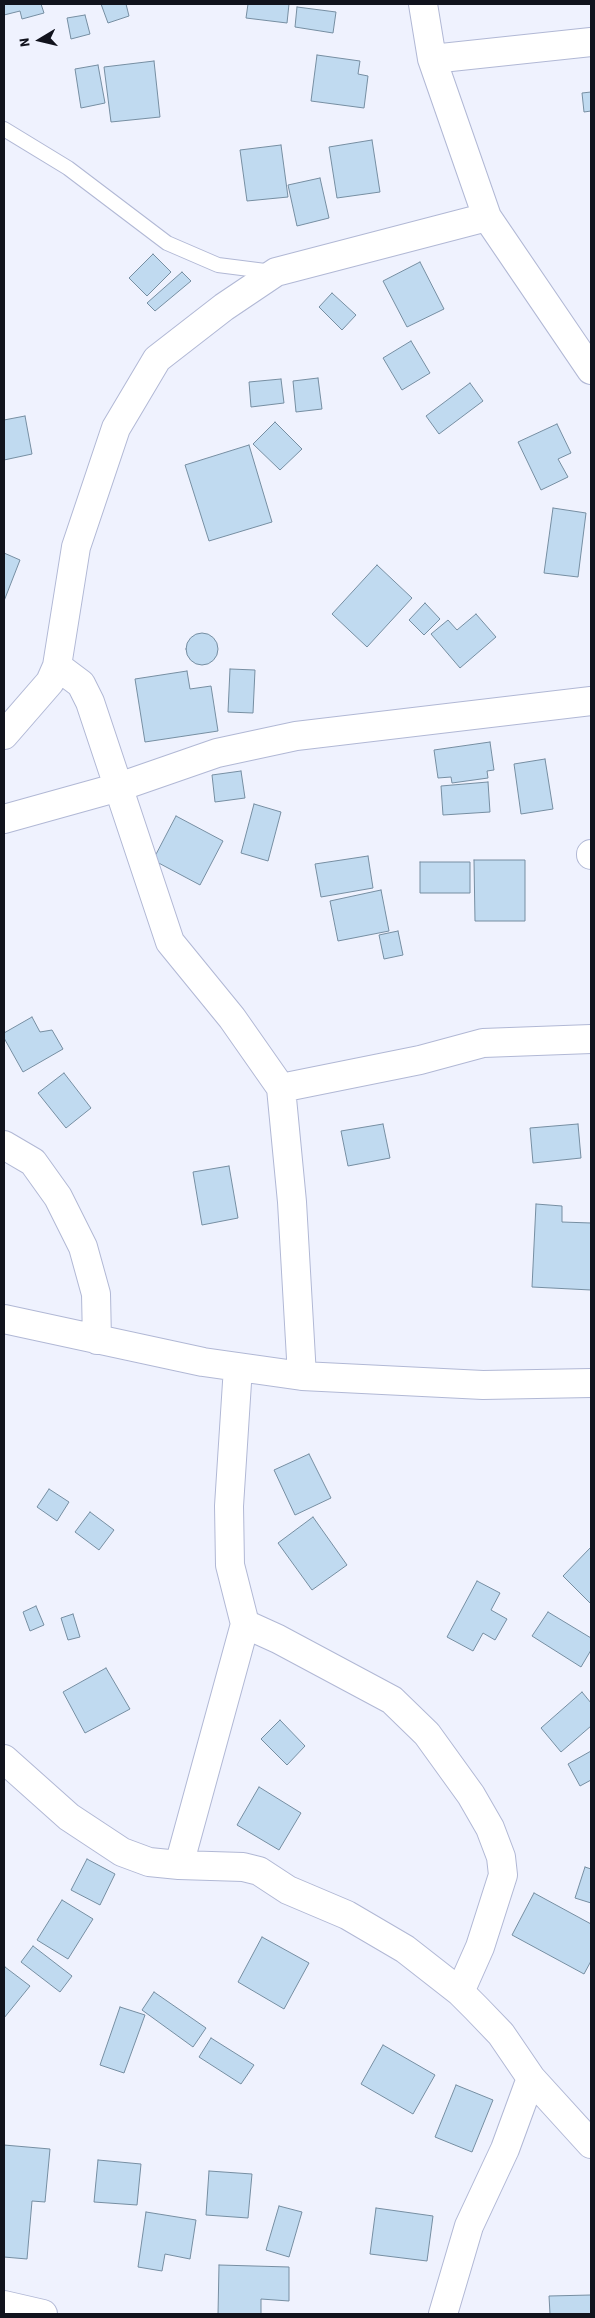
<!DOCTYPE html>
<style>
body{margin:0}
#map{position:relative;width:595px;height:2318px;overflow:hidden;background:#eff2fe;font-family:"Source Sans 3",sans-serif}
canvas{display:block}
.frame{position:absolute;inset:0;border:5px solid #11131d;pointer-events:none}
.north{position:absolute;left:15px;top:15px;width:50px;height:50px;-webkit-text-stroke:4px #eff2fe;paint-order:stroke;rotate:261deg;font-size:14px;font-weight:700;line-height:20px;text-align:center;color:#11131d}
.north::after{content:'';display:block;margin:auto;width:18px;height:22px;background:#11131d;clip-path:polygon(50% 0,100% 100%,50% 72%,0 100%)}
</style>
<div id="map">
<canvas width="595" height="2318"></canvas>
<div class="frame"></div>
<div class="north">N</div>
</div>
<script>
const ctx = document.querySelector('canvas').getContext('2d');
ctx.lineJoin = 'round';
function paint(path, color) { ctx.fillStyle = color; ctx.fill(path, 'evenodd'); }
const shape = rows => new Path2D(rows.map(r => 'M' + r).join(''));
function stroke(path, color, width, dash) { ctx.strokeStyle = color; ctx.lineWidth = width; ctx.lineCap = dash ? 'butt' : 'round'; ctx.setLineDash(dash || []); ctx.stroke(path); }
const building = shape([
 [4,4,41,4,44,13,22,19,20,11,4,15,4,4],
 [101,4,126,4,129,16,108,23,101,4],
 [248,4,289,4,287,23,246,18,248,4],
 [297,7,336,12,333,33,295,27,297,7],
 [85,15,90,34,71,39,67,18,85,15],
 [317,55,360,61,358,74,368,76,364,108,311,101,317,55],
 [154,61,160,117,111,122,104,67,154,61],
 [98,65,105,103,81,108,75,69,98,65],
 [591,92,591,111,584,112,582,93,591,92],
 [372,140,380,192,337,198,329,147,372,140],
 [281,145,288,197,247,201,240,150,281,145],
 [320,178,329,218,297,226,288,185,320,178],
 [153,254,171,272,147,296,129,278,153,254],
 [420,262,444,309,407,327,383,281,420,262],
 [182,272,191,281,155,311,147,303,182,272],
 [332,293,356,315,342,330,319,307,332,293],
 [411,341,430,373,402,390,383,358,411,341],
 [318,378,322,409,296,412,293,381,318,378],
 [281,379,284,403,251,407,249,382,281,379],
 [470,383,483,401,439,434,426,416,470,383],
 [25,416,32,454,4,460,4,420,25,416],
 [275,422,302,449,280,470,253,444,275,422],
 [557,424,571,453,558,459,568,477,541,490,518,442,557,424],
 [249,445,272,522,209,541,185,465,249,445],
 [553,508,586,513,578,577,544,573,553,508],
 [4,553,20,560,4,601,4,553],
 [377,565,412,598,367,647,332,614,377,565],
 [425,603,440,619,424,635,409,620,425,603],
 [476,614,496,637,460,668,431,634,448,620,457,630,476,614],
 '186 649a16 16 0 1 1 32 0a16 16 0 1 1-32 0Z',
 [230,669,255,670,253,713,228,712,230,669],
 [187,671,190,689,211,686,218,731,145,742,135,679,187,671],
 [490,742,494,770,487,771,488,778,452,783,451,777,438,778,434,750,490,742],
 [545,759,553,809,521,814,514,764,545,759],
 [241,771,245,798,215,802,212,775,241,771],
 [488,782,490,812,443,815,441,786,488,782],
 [254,804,281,812,268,861,241,853,254,804],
 [176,816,223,841,200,885,153,860,176,816],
 [368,856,373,888,321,897,315,864,368,856],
 [474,860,525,860,525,921,475,921,474,860],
 [420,862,470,862,470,893,420,893,420,862],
 [381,890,389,931,338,941,330,901,381,890],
 [398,931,403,955,384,959,379,935,398,931],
 [32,1017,40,1032,52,1030,63,1049,23,1072,4,1038,4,1033,32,1017],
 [64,1073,91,1108,66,1128,38,1093,64,1073],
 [383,1124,390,1158,348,1166,341,1131,383,1124],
 [578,1124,581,1158,533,1163,530,1128,578,1124],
 [229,1166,238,1218,202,1225,193,1172,229,1166],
 [536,1204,562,1206,562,1222,591,1223,591,1290,532,1287,536,1204],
 [309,1454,331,1498,295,1515,274,1470,309,1454],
 [49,1489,69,1502,57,1521,37,1507,49,1489],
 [90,1512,114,1530,99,1550,75,1532,90,1512],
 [313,1517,347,1565,312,1590,278,1543,313,1517],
 [591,1547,591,1604,563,1576,591,1547],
 [477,1581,500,1593,491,1610,507,1619,495,1640,483,1633,473,1651,447,1637,477,1581],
 [36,1606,44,1625,30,1631,23,1612,36,1606],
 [548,1612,591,1638,591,1650,581,1667,532,1636,548,1612],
 [73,1614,80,1637,68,1640,61,1618,73,1614],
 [106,1668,130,1709,85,1733,63,1692,106,1668],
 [582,1692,591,1703,591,1726,561,1752,541,1728,582,1692],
 [280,1720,305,1746,287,1765,261,1739,280,1720],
 [591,1751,591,1780,580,1786,568,1764,591,1751],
 [259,1787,301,1813,279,1850,237,1825,259,1787],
 [87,1859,115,1874,100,1905,71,1890,87,1859],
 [585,1867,591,1869,591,1903,575,1898,585,1867],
 [534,1893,591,1924,591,1961,584,1974,512,1935,534,1893],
 [62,1900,93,1919,68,1959,37,1940,62,1900],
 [262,1937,309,1963,284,2009,238,1982,262,1937],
 [33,1946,72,1976,60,1992,21,1962,33,1946],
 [5,1967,30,1986,4,2018,4,1968,5,1967],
 [154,1992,206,2028,193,2047,142,2010,154,1992],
 [120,2007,145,2015,124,2073,100,2065,120,2007],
 [211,2038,254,2065,241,2084,199,2057,211,2038],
 [383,2045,435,2075,413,2114,361,2084,383,2045],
 [456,2085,493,2100,472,2152,435,2137,456,2085],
 [4,2145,50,2149,45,2202,32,2201,27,2259,4,2257,4,2145],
 [98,2160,141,2164,137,2205,94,2202,98,2160],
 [209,2171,252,2174,248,2218,206,2215,209,2171],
 [279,2206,302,2212,289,2257,266,2250,279,2206],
 [376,2208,433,2216,427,2261,370,2254,376,2208],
 [146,2212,196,2220,190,2259,165,2254,162,2271,138,2267,146,2212],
 [219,2265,289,2267,289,2301,261,2299,261,2314,218,2314,219,2265],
 [591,2295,591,2314,550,2314,549,2296,591,2295]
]);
paint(building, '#c0daf0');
stroke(building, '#768ea2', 1);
const service = shape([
 [4,129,68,168,167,243,218,265,273,272]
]);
const minor = shape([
 [423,4,432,59,487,217,591,370],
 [432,59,591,42],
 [57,666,81,684,90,702,170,942,232,1018,281,1088],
 [4,735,50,682,57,666,76,547,116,428,157,359,224,307,276,272,487,217],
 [4,819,119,787,217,753,296,736,591,701],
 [591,854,591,855],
 [4,1145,33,1162,58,1197,83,1247,96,1294,97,1340],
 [4,1319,203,1362,302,1376,483,1385,591,1383],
 [302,1376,292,1202,281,1088,420,1060,483,1043,591,1039],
 [245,1624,278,1639,392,1700,427,1734,471,1795,490,1828,501,1857,503,1875,480,1947,460,1992],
 [4,1759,69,1817,122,1852,149,1862,179,1865,243,1867,259,1871,288,1890,347,1915,405,1949,460,1992,476,2008,501,2034,531,2078,591,2144],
 [179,1865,245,1624,230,1565,229,1506,238,1367],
 [4,2305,43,2314],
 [443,2314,469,2226,505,2149,531,2078]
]);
stroke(service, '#b1b8d5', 16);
stroke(minor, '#b1b8d5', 30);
stroke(service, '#fff', 14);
stroke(minor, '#fff', 28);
</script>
